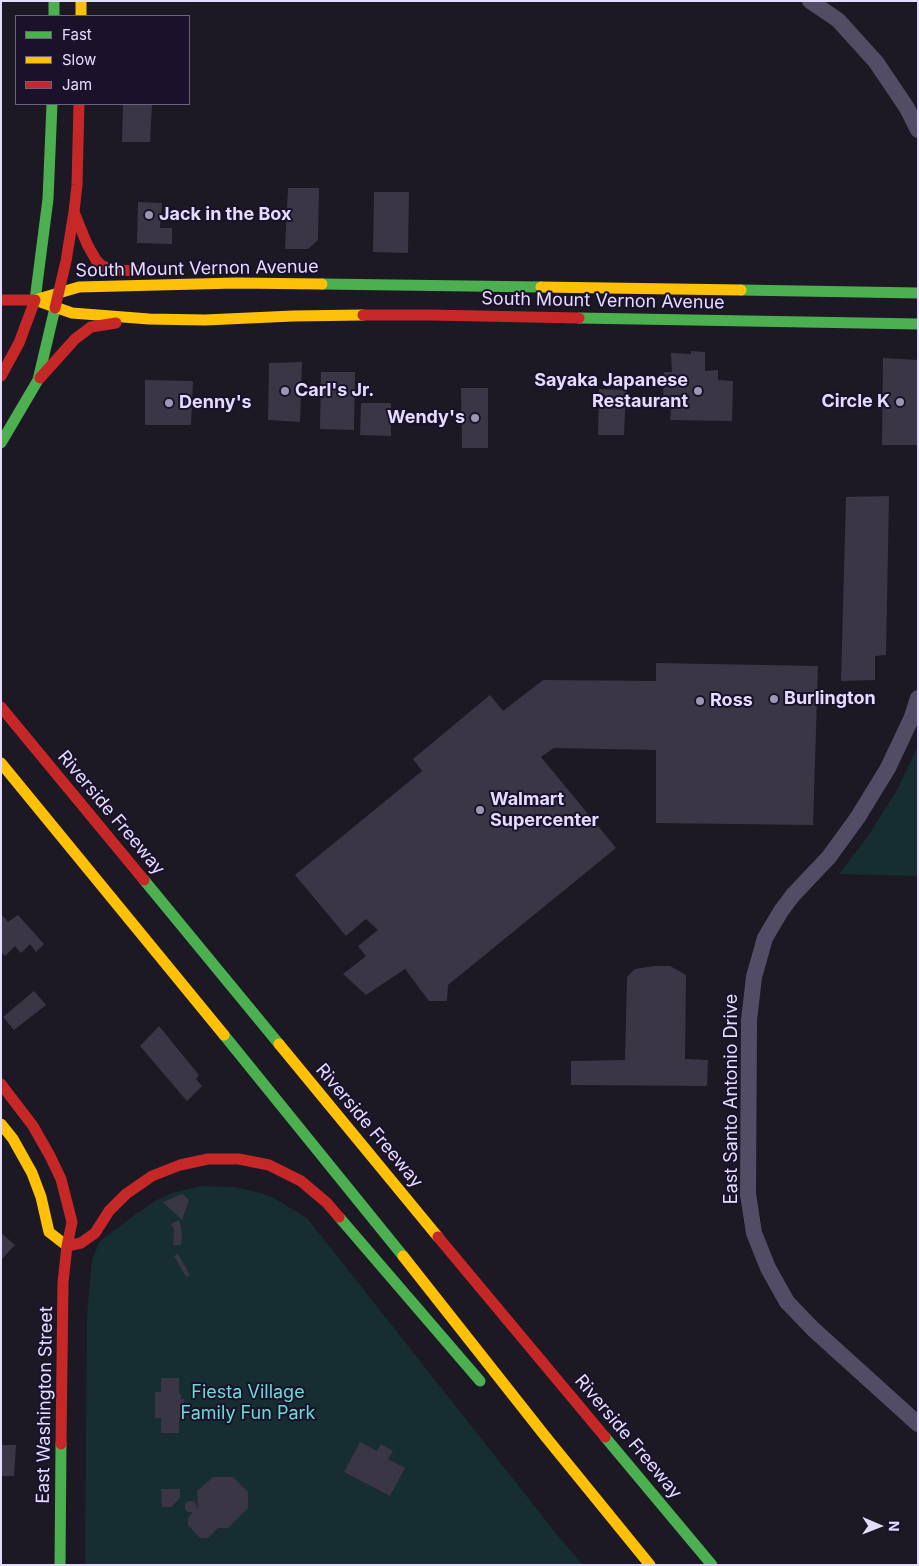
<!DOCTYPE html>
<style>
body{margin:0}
#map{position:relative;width:919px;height:1566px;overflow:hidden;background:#1c1824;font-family:Inter,sans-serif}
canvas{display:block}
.frame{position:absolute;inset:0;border:2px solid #e6dcfe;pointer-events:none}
.legend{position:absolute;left:15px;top:15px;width:175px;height:90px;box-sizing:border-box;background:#1a122a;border:1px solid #6c637f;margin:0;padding:6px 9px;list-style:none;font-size:15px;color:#e6dcfe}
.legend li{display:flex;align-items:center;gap:10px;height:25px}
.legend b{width:25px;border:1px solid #6c637f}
.north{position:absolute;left:854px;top:1501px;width:50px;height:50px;-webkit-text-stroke:4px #1a122a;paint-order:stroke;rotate:91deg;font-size:14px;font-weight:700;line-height:20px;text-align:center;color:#e6dcfe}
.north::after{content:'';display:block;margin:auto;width:18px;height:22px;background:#e6dcfe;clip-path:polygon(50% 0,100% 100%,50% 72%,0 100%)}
</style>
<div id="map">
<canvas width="919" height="1566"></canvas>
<div class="frame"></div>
<ul class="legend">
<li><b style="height:6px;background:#4caf50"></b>Fast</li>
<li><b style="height:6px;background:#ffc107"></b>Slow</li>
<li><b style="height:6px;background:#c62828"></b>Jam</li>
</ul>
<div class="north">N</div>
</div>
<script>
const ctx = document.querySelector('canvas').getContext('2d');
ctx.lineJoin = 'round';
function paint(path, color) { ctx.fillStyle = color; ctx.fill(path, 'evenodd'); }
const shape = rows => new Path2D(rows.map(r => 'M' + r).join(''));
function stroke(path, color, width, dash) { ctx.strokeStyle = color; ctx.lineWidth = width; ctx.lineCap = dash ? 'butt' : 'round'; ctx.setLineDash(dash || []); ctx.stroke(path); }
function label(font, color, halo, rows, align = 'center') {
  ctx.font = font + ' Inter,sans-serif'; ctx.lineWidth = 4; ctx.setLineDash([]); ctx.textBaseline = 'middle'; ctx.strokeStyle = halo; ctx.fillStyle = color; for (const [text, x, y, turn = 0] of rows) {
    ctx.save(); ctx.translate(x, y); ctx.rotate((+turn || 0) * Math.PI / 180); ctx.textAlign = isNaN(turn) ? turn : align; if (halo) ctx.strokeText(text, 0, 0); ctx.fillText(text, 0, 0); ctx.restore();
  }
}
paint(shape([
 [918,746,918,876,839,874,868,836,897,790],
 [201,1186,234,1187,261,1193,272,1197,307,1218,559,1537,583,1565,85,1565,87,1315,92,1260,100,1241,136,1214,155,1201,172,1193]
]), '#162d32');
paint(shape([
 [123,104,152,104,150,142,122,142],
 [288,188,319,188,318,240,308,249,285,249],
 [374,192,409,192,408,253,373,252],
 [138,202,162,203,160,228,172,228,172,244,137,243],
 [691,351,705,352,705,371,718,370,718,380,733,381,732,421,670,420,672,402,663,402,664,372,672,372,671,353,691,354],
 [883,358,918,360,918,445,882,445],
 [302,362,300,422,268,420,269,363],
 [321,372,355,372,354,430,320,429],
 [145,380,193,381,191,425,145,425],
 [461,388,488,388,488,448,462,448],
 [599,389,626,390,624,435,598,435],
 [361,403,391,403,391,436,360,435],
 [889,496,886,655,875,656,875,680,841,681,846,497],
 [656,663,818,666,813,825,656,823,656,750,554,748,541,757,616,848,448,985,447,1001,429,1001,405,969,366,995,343,974,366,956,358,946,378,930,366,919,346,936,295,875,422,771,413,759,490,695,503,711,543,680,656,681],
 [1,914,8,922,18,915,44,944,36,952,30,944,21,953,15,946,5,956,1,952],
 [655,966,670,966,686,975,685,1059,708,1060,707,1086,571,1085,571,1061,625,1060,627,977,635,969],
 [34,991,46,1005,14,1030,3,1017],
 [159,1026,199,1075,196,1079,202,1086,187,1101,140,1046],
 [182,1194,189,1200,182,1220,163,1202],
 [179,1220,182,1232,181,1245,173,1245,174,1230,171,1224],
 [1,1233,15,1245,1,1260],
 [178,1254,190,1275,186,1277,174,1256],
 [161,1378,179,1378,179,1394,181,1394,181,1399,184,1399,183,1412,181,1412,181,1418,179,1418,179,1433,161,1433,161,1418,155,1418,155,1392,161,1392],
 [360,1442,377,1451,381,1444,393,1451,388,1459,405,1468,390,1496,344,1472],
 [1,1445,16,1445,14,1476,1,1476],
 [213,1477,233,1477,248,1492,248,1508,228,1528,218,1528,208,1538,200,1538,188,1525,188,1518,193,1512,188,1512,185,1509,185,1504,189,1501,193,1501,197,1505,196,1509,198,1507,197,1491],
 [161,1489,180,1489,180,1498,171,1507,162,1507]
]), '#3b3646');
stroke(shape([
 [810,1,838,20,876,62,907,108,918,130],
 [918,698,912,717,888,768,858,817,829,857,793,895,781,911,765,938,754,977,749,1020,748,1194,754,1233,768,1268,787,1302,813,1329,918,1424]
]), '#524d64', 16);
stroke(shape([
 [54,1,54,16],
 [322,284,541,287],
 [741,290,918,293],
 [35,300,48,199,52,104],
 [579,318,918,324],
 [1,443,38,380,55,308],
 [144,880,279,1044],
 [224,1035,403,1256],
 [339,1217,480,1381],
 [605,1437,712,1565],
 [60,1565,61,1444]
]), '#4caf50', 11);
stroke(shape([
 [81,1,81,16],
 [541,287,741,290],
 [35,300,72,313,149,319,205,320,293,316,363,315],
 [35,300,79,287,236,283,322,284],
 [1,763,224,1035],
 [279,1044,438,1237],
 [1,1124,13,1139,32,1173,41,1197,49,1232,67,1246],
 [403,1256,545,1436,650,1565]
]), '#ffc107', 11);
stroke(shape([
 [74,212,87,244,96,260,102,266,115,270,141,271],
 [1,300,35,300],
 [55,308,66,261,74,212,77,185,79,104],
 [363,315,430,315,579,318],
 [1,376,19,343,35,300],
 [40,378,75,339,91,327,116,323],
 [1,707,144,880],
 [1,1084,33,1126,50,1156,61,1179,72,1222,67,1246,63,1282,61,1444],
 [438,1237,605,1437],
 [67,1246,81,1243,95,1233,109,1211,126,1194,152,1176,180,1165,208,1159,239,1159,269,1165,301,1181,327,1203,339,1217]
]), '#c62828', 11);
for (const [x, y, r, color] of [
 [149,215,5,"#9f97b2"],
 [285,391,5,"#9f97b2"],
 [698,391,5,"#9f97b2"],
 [900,402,5,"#9f97b2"],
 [169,403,5,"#9f97b2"],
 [475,418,5,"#9f97b2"],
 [774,699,5,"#9f97b2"],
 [700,701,5,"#9f97b2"],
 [480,810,5,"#9f97b2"]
]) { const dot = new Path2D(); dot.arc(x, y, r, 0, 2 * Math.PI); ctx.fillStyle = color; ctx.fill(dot); stroke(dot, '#1a122a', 2); }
label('bold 18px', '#e6dcfe', '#1a122a', [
 ["Jack in the Box",159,215],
 ["Sayaka Japanese",688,381,"right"],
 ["Restaurant",688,402,"right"],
 ["Carl's Jr.",295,391],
 ["Circle K",890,402,"right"],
 ["Denny's",179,403],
 ["Wendy's",465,418,"right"],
 ["Burlington",784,699],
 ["Ross",710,701],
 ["Walmart",490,800],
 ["Supercenter",490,821]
], 'left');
label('18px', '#e6dcfe', '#1a122a', [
 ["South Mount Vernon Avenue",197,269,-1],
 ["South Mount Vernon Avenue",603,301,1],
 ["Riverside Freeway",111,813,50],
 ["East Santo Antonio Drive",732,1099,-90],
 ["Riverside Freeway",369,1126,50],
 ["East Washington Street",45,1405,-89],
 ["Riverside Freeway",628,1437,50]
]);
label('18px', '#69ddd4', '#1a122a', [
 ["Fiesta Village",248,1393],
 ["Family Fun Park",248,1414]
]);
</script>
